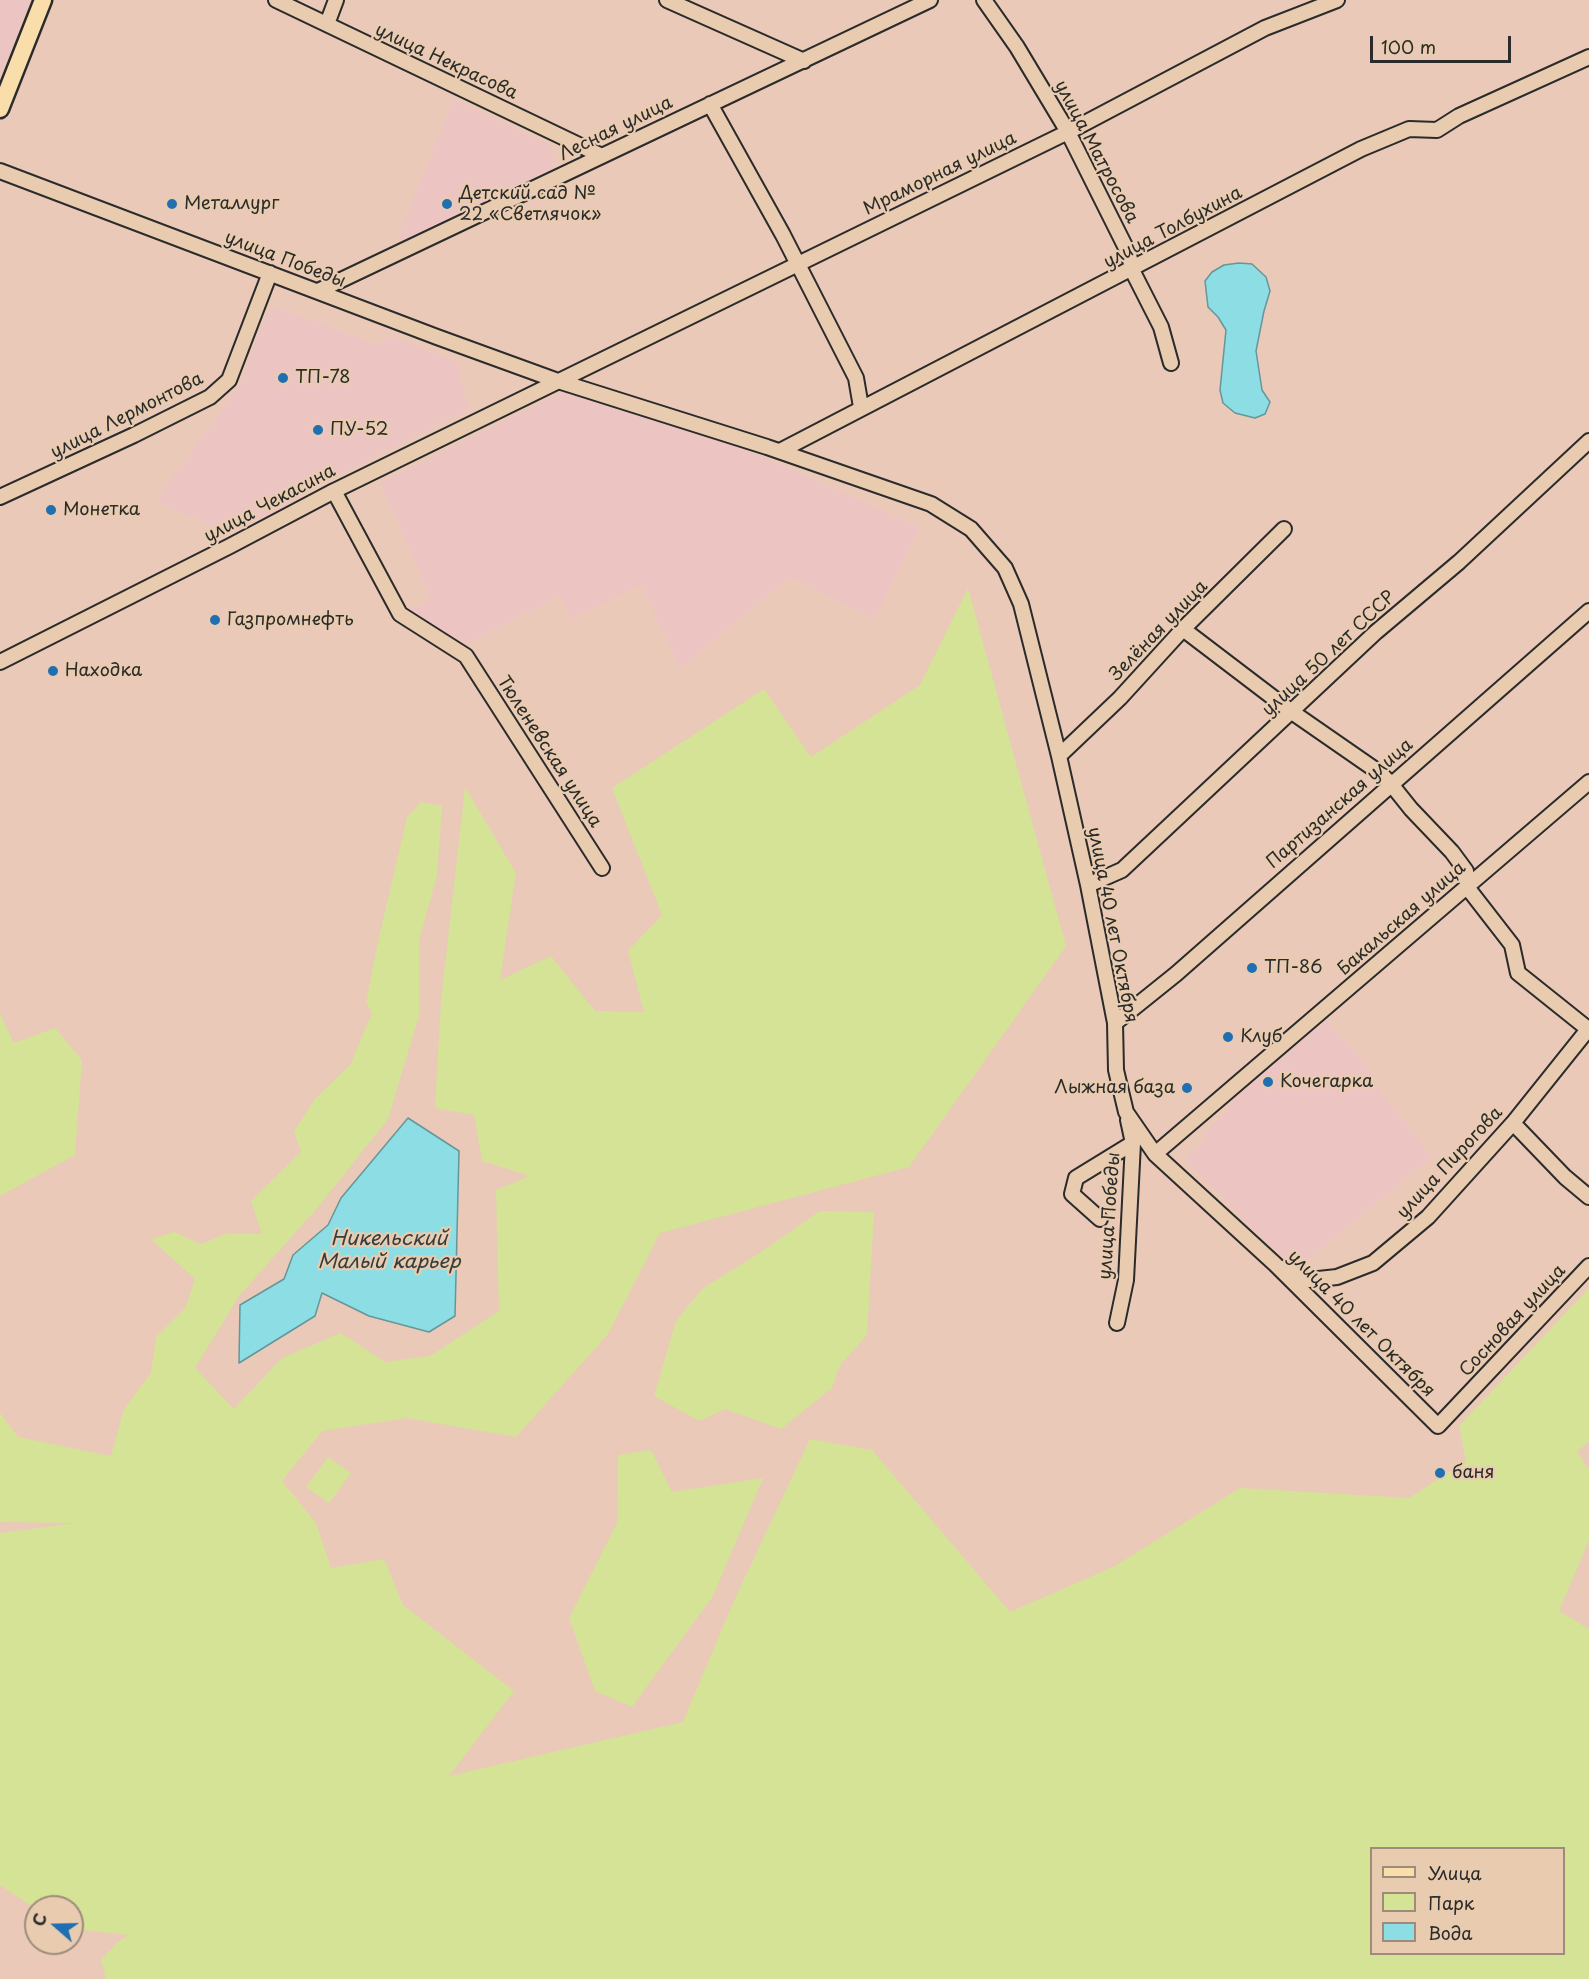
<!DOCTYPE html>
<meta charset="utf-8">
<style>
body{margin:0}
#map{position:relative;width:1589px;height:1979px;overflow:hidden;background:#eac9b8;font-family:"Playpen Sans",sans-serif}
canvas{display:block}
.legend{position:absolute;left:1370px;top:1847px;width:195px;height:108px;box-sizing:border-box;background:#e9ccb0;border:2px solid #9d8c7b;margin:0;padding:8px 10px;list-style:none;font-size:18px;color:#2b2b2b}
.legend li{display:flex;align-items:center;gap:12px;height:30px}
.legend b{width:30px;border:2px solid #9d8c7b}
.north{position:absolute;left:24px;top:1895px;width:60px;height:60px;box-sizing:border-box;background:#e9ccb0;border:2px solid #9d8c7b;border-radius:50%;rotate:290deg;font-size:16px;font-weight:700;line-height:24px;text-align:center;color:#2b2b2b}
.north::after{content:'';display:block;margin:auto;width:21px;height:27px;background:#1f6fb2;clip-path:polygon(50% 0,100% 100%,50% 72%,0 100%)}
.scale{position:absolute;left:1370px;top:36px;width:141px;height:27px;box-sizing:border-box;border:3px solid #2b2b2b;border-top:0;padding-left:8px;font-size:18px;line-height:21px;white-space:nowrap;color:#2b2b2b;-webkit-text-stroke:4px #e9ccb0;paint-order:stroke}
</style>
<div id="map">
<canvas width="1589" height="1979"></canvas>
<ul class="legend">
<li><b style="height:8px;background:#f9deab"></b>Улица</li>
<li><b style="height:16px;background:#d4e396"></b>Парк</li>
<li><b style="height:16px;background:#8cdee4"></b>Вода</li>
</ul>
<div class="north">С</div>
<div class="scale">100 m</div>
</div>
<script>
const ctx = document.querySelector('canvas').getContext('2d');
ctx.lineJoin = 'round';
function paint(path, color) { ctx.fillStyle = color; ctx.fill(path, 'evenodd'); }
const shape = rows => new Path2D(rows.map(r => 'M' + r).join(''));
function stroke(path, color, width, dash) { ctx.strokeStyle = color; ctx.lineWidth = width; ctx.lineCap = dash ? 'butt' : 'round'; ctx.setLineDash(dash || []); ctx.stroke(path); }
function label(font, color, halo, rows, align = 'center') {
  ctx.font = font + ' "Playpen Sans",sans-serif'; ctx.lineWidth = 4.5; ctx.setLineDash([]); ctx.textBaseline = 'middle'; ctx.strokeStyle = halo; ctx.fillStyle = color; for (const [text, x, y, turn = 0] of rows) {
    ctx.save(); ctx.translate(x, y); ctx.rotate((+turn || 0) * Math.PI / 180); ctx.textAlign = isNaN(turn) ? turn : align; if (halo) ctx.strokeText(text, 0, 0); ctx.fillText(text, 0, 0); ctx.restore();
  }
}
paint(shape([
 [0,0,31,0,0,78],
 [453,99,552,146,553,169,406,242,397,238],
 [274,306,379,345,390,335,457,362,469,409,317,486,303,494,304,497,231,534,157,503,165,487,241,383,265,315,271,313],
 [566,390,748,450,920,527,874,620,790,577,681,669,641,585,571,619,560,596,458,648,407,613,431,598,380,483],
 [1327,1020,1372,1073,1368,1077,1432,1156,1309,1259,1289,1258,1281,1256,1263,1239,1185,1159,1206,1140,1206,1131,1230,1110,1227,1105,1296,1044]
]), '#ecc5c2');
paint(shape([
 [968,588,1066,946,909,1167,660,1233,608,1334,516,1437,407,1418,322,1431,282,1481,316,1523,331,1568,384,1559,403,1605,514,1691,449,1776,683,1722,732,1605,810,1439,872,1450,1010,1612,1115,1566,1240,1488,1409,1498,1466,1461,1459,1426,1589,1288,1589,1441,1577,1452,1589,1470,1589,1540,1559,1611,1589,1629,1589,1979,106,1979,101,1960,118,1942,129,1935,72,1929,72,1907,36,1907,36,1909,0,1885,0,1533,76,1523,0,1522,0,1413,18,1437,111,1456,124,1409,151,1373,156,1337,186,1307,195,1279,151,1239,174,1232,201,1244,226,1234,262,1234,251,1201,301,1152,294,1131,315,1099,350,1065,372,1013,366,1003,377,946,407,817,421,802,442,806,437,875,419,941,419,1016,388,1119,318,1207,239,1296,195,1368,234,1409,282,1358,341,1333,385,1362,430,1356,499,1311,496,1190,530,1176,482,1161,474,1115,435,1108,441,1001,465,787,516,873,500,980,551,956,595,1011,644,1012,628,951,662,915,612,788,764,689,811,757,920,685],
 [1372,1848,1564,1848,1564,1954,1372,1954],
 [0,1014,14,1043,55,1028,82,1060,75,1155,0,1196],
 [820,1211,874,1212,867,1335,840,1365,832,1388,781,1429,725,1409,699,1421,654,1396,676,1321,703,1288,761,1252],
 [651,1450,672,1492,763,1478,713,1596,632,1707,595,1691,569,1618,617,1523,618,1455],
 [328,1457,351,1473,329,1503,306,1487]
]), '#d4e396');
const water = shape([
 [1239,263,1252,264,1266,277,1270,291,1264,311,1256,351,1262,390,1270,402,1265,414,1255,418,1235,413,1223,403,1220,390,1226,330,1218,317,1208,307,1205,281,1212,272,1224,265,1239,263],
 [408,1118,459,1151,455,1316,429,1332,369,1316,322,1293,315,1316,239,1363,240,1305,284,1279,293,1255,328,1225,341,1198,408,1118]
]);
paint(water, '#8cdee4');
stroke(water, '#65969a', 1.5);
const minor = shape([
 [276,0,602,156],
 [667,0,804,61],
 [984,0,1017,47,1068,132,1129,254,1132,270,1161,327,1171,363],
 [327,24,336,0],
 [710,104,783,235,856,378,861,407],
 [0,171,437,337,558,381,767,447,931,504,971,529,1005,568,1021,604,1059,756,1088,885,1115,1023,1116,1070,1126,1112,1155,1154,1275,1264,1438,1426,1589,1266],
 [318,291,930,0],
 [780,451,1361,149,1409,129,1437,130,1459,116,1589,57],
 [334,491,400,614,466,656,602,868],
 [0,497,134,435,210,397,229,380,270,273],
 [1183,629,1292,712,1380,773,1391,784,1411,809,1452,852,1466,871,1467,887,1512,945,1518,973,1588,1029],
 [0,662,230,546,334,491,1068,132,1265,28,1337,0],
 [1059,756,1120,698,1183,629,1284,529],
 [1088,885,1122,870,1376,632,1459,562,1589,441],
 [1115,1023,1176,974,1589,611],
 [1513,1123,1565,1177,1589,1197],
 [1155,1154,1589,782],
 [1100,1219,1072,1194,1076,1178,1133,1143],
 [1282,1268,1309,1280,1337,1277,1373,1263,1428,1217,1513,1123,1589,1028],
 [1117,1323,1126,1280,1133,1143,1128,1120]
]);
const major = shape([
 [0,109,43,0]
]);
stroke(minor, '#2b2b2b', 18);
stroke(major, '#2b2b2b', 21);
stroke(minor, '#e9ccb0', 14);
stroke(major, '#f9deab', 16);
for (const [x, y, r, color] of [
 [172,204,6,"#1f6fb2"],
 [447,204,6,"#1f6fb2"],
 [283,378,6,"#1f6fb2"],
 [318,430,6,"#1f6fb2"],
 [51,510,6,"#1f6fb2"],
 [215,620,6,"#1f6fb2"],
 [53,671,6,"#1f6fb2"],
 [1252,968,6,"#1f6fb2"],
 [1228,1037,6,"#1f6fb2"],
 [1268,1082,6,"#1f6fb2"],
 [1187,1088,6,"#1f6fb2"],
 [1440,1473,6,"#1f6fb2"]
]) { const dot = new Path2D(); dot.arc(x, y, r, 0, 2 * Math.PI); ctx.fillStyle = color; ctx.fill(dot); stroke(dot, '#e9ccb0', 2); }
label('18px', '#2b2b2b', '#e9ccb0', [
 ["улица Некрасова",446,62,25],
 ["Лесная улица",616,129,-26],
 ["улица Матросова",1096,152,62],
 ["Мраморная улица",940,174,-26],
 ["улица Толбухина",1173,228,-28],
 ["улица Победы",285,260,21],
 ["улица Лермонтова",127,416,-27],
 ["улица Чекасина",270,504,-28],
 ["Зелёная улица",1159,631,-46],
 ["улица 50 лет СССР",1329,654,-43],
 ["Тюленевская улица",549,752,57],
 ["Партизанская улица",1340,804,-41],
 ["Бакальская улица",1402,919,-41],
 ["улица 40 лет Октября",1112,925,79],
 ["улица Пирогова",1450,1163,-47],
 ["улица Победы",1110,1216,-86],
 ["Сосновая улица",1513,1321,-47],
 ["улица 40 лет Октября",1361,1324,45]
]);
label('18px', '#2b2b2b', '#e9ccb0', [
 ["Детский сад №",459,194],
 ["22 «Светлячок»",459,215],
 ["Металлург",184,204],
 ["ТП-78",295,378],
 ["ПУ-52",330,430],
 ["Монетка",63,510],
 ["Газпромнефть",227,620],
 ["Находка",65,671],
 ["ТП-86",1264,968],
 ["Клуб",1240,1037],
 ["Кочегарка",1280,1082],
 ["Лыжная база",1175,1088,"right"],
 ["баня",1452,1473]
], 'left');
label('italic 20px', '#353d3e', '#e9ccb0', [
 ["Никельский",389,1239],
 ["Малый карьер",389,1262]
]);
</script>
